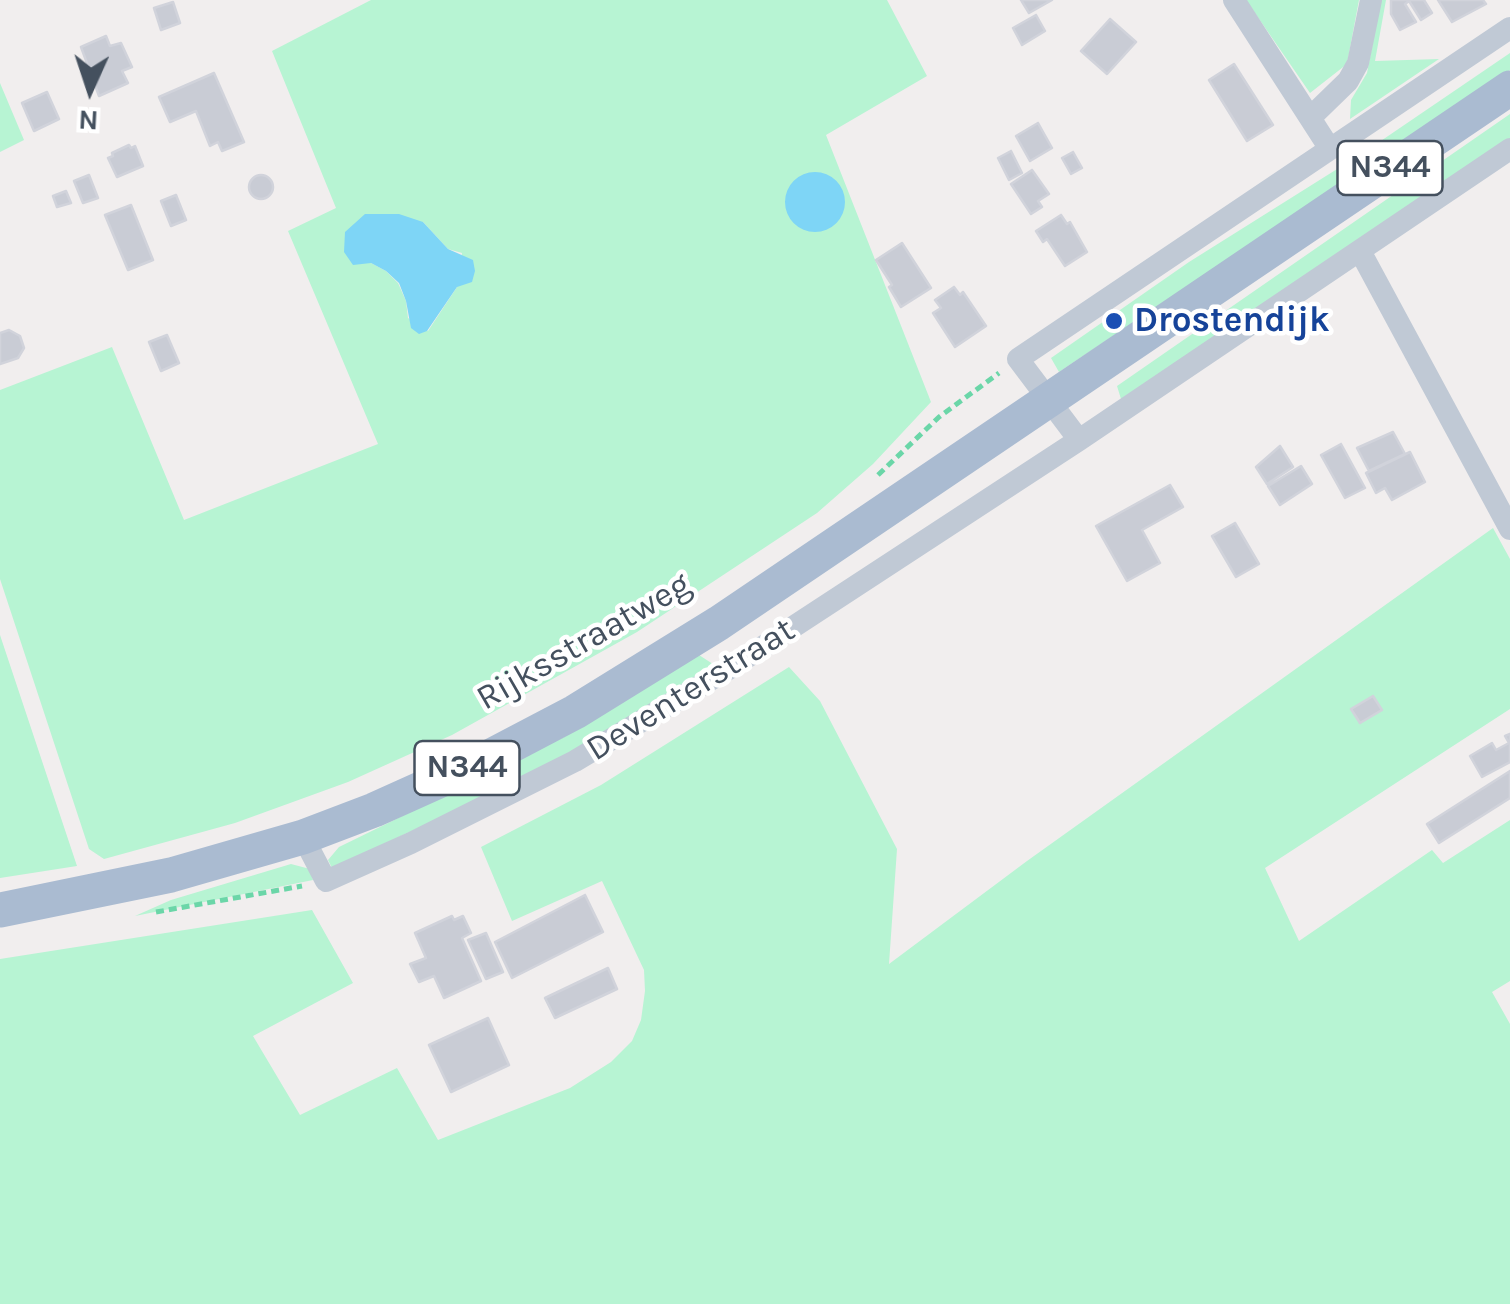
<!DOCTYPE html>
<style>
body{margin:0}
#map{position:relative;width:1510px;height:1304px;overflow:hidden;background:#f1eeee;font-family:Karla,sans-serif}
canvas{display:block}
.north{position:absolute;left:40px;top:40px;width:100px;height:100px;-webkit-text-stroke:8px #fff;paint-order:stroke;rotate:183deg;font-size:28px;font-weight:700;line-height:40px;text-align:center;color:#44505e}
.north::after{content:'';display:block;margin:auto;width:35px;height:45px;background:#44505e;clip-path:polygon(50% 0,100% 100%,50% 72%,0 100%)}
</style>
<div id="map">
<canvas width="1510" height="1304"></canvas>
<div class="north">N</div>
</div>
<script>
const ctx = document.querySelector('canvas').getContext('2d');
ctx.lineJoin = 'round';
function paint(path, color) { ctx.fillStyle = color; ctx.fill(path, 'evenodd'); }
const shape = rows => new Path2D(rows.map(r => 'M' + r).join(''));
function stroke(path, color, width, dash) { ctx.strokeStyle = color; ctx.lineWidth = width; ctx.lineCap = dash ? 'butt' : 'round'; ctx.setLineDash(dash || []); ctx.stroke(path); }
function label(font, color, halo, rows, align = 'center') {
  ctx.font = font + ' Karla,sans-serif'; ctx.lineWidth = 9; ctx.setLineDash([]); ctx.textBaseline = 'middle'; ctx.strokeStyle = halo; ctx.fillStyle = color; for (const [text, x, y, turn = 0] of rows) {
    ctx.save(); ctx.translate(x, y); ctx.rotate((+turn || 0) * Math.PI / 180); ctx.textAlign = isNaN(turn) ? turn : align; if (halo) ctx.strokeText(text, 0, 0); ctx.fillText(text, 0, 0); ctx.restore();
  }
}
paint(shape([
 [371,0,887,0,927,76,826,135,931,402,873,464,817,513,637,632,452,735,348,782,235,823,104,859,89,849,0,579,0,390,112,347,184,520,378,444,288,231,336,208,272,51],
 [423,222,448,249,462,253,457,287,428,331,408,318,406,301,398,283,386,271,371,263],
 [1246,0,1359,0,1347,64,1310,93],
 [1381,0,1386,0,1375,61,1439,59,1350,119,1351,100,1367,73],
 [1510,53,1510,70,1059,372,1051,358,1189,262,1369,149],
 [0,83,24,140,0,152],
 [1510,114,1510,139,1121,399,1117,386],
 [1493,528,1510,559,1510,709,1265,868,1299,941,1432,850,1443,863,1510,820,1510,981,1492,992,1510,1024,1510,1304,0,1304,0,959,312,910,353,983,253,1036,300,1115,397,1068,438,1140,570,1088,611,1062,632,1041,641,1020,645,991,644,970,602,881,512,921,481,847,601,785,789,667,820,701,897,849,889,964,1027,861],
 [0,635,77,866,0,878],
 [699,655,716,666,526,778,332,868,328,860,339,847,564,737],
 [291,864,310,869,313,880,135,916,171,900]
]), '#b7f4d3');
paint(shape([
 '785 202a30 30 0 1 1 60 0a30 30 0 1 1-60 0Z',
 [365,214,399,214,423,222,448,249,473,260,475,271,472,282,457,287,427,331,419,334,411,328,406,301,399,283,386,271,371,263,353,265,344,252,345,232]
]), '#7ed5f6');
const building = shape([
 [1021,0,1052,0,1029,13,1021,0],
 [1391,0,1424,0,1432,13,1421,20,1409,1,1405,4,1416,22,1400,30,1391,14,1391,0],
 [1438,0,1483,0,1486,4,1452,22,1438,0],
 [173,2,180,23,161,30,154,8,173,2],
 [1036,15,1045,31,1022,45,1013,28,1036,15],
 [1110,19,1136,42,1107,74,1081,51,1110,19],
 [106,36,110,46,121,43,132,67,122,71,128,83,99,96,81,47,106,36],
 [1234,64,1273,125,1247,141,1209,80,1234,64],
 [214,73,244,142,222,151,218,142,210,146,196,111,170,122,159,97,214,73],
 [47,92,59,119,34,131,22,103,47,92],
 [1038,123,1052,148,1030,161,1016,136,1038,123],
 [129,145,131,148,135,146,143,166,117,177,108,158,113,156,112,153,129,145],
 [1011,151,1022,173,1009,180,998,158,1011,151],
 [1073,152,1082,168,1071,174,1062,158,1073,152],
 [1032,170,1049,194,1038,201,1042,207,1031,214,1011,184,1032,170],
 '249 187a12 12 0 1 1 24 0a12 12 0 1 1-24 0Z',
 [89,175,98,198,83,203,74,181,89,175],
 [66,191,71,203,57,207,53,196,66,191],
 [176,195,186,220,171,226,161,201,176,195],
 [131,205,153,260,128,270,105,215,131,205],
 [1061,215,1067,224,1070,222,1087,252,1065,266,1047,239,1043,242,1036,231,1061,215],
 [902,243,931,288,901,307,889,287,892,285,876,260,902,243],
 [954,287,960,295,963,292,986,326,955,347,933,313,941,308,935,300,954,287],
 [9,330,20,336,24,348,18,358,0,364,0,333,9,330],
 [167,335,179,363,161,371,149,342,167,335],
 [1393,432,1405,454,1369,471,1357,448,1393,432],
 [1341,444,1365,488,1345,498,1321,455,1341,444],
 [1280,446,1293,467,1267,484,1256,467,1280,446],
 [1410,452,1425,482,1392,500,1385,488,1376,493,1366,473,1410,452],
 [1301,466,1312,484,1280,505,1268,486,1301,466],
 [1170,485,1183,507,1142,530,1160,563,1127,581,1096,526,1170,485],
 [1235,523,1259,564,1236,577,1212,536,1235,523],
 [1373,696,1382,710,1360,723,1351,709,1373,696],
 [1510,734,1510,762,1482,777,1470,756,1492,743,1496,750,1509,743,1505,736,1510,734],
 [1510,771,1510,798,1439,843,1427,824,1510,771],
 [585,895,603,932,512,978,495,942,585,895],
 [452,916,454,920,463,916,471,933,462,938,481,981,444,998,434,976,419,982,410,964,426,958,415,933,452,916],
 [486,933,503,972,486,979,468,940,486,933],
 [608,968,617,989,555,1018,545,998,608,968],
 [488,1018,509,1065,451,1092,429,1045,488,1018]
]);
paint(building, '#c9ccd5');
stroke(building, '#d1d3db', 2.5);
stroke(shape([
 [878,475,939,417,999,373],
 [156,912,302,886]
]), '#6bd6a8', 5, [8, 5]);
stroke(shape([
 [1234,0,1330,149],
 [1312,116,1348,81,1358,63,1371,0],
 [1360,251,1510,529],
 [1079,440,1018,359,1510,28],
 [303,837,326,881,411,843,575,761,735,665,1079,440,1510,149]
]), '#c0c9d5', 22);
stroke(shape([
 [0,910,171,875,303,837,374,810,474,765,575,712,719,623,1510,88]
]), '#aabbd1', 35);
for (const [x, y, r, color] of [
 [1114,321,10,"#1a4fb4"]
]) { const dot = new Path2D(); dot.arc(x, y, r, 0, 2 * Math.PI); ctx.fillStyle = color; ctx.fill(dot); stroke(dot, '#fff', 4); }
for (const [x, y, w] of [
 [1390,168,105],
 [467,768,105]
]) { const box = new Path2D(); box.roundRect(x - w / 2, y - 27, w, 54, 8); ctx.fillStyle = '#fff'; ctx.fill(box); stroke(box, '#44505e', 2.5); }
label('bold 32px', '#44505e', null, [
 ["N344",1390,168],
 ["N344",467,768]
]);
label('bold 35px', '#164399', '#fff', [
 ["Drostendijk",1134,321]
], 'left');
label('35px', '#44505e', '#fff', [
 ["Rijksstraatweg",584,642,-30],
 ["Deventerstraat",691,690,-32]
]);
</script>
